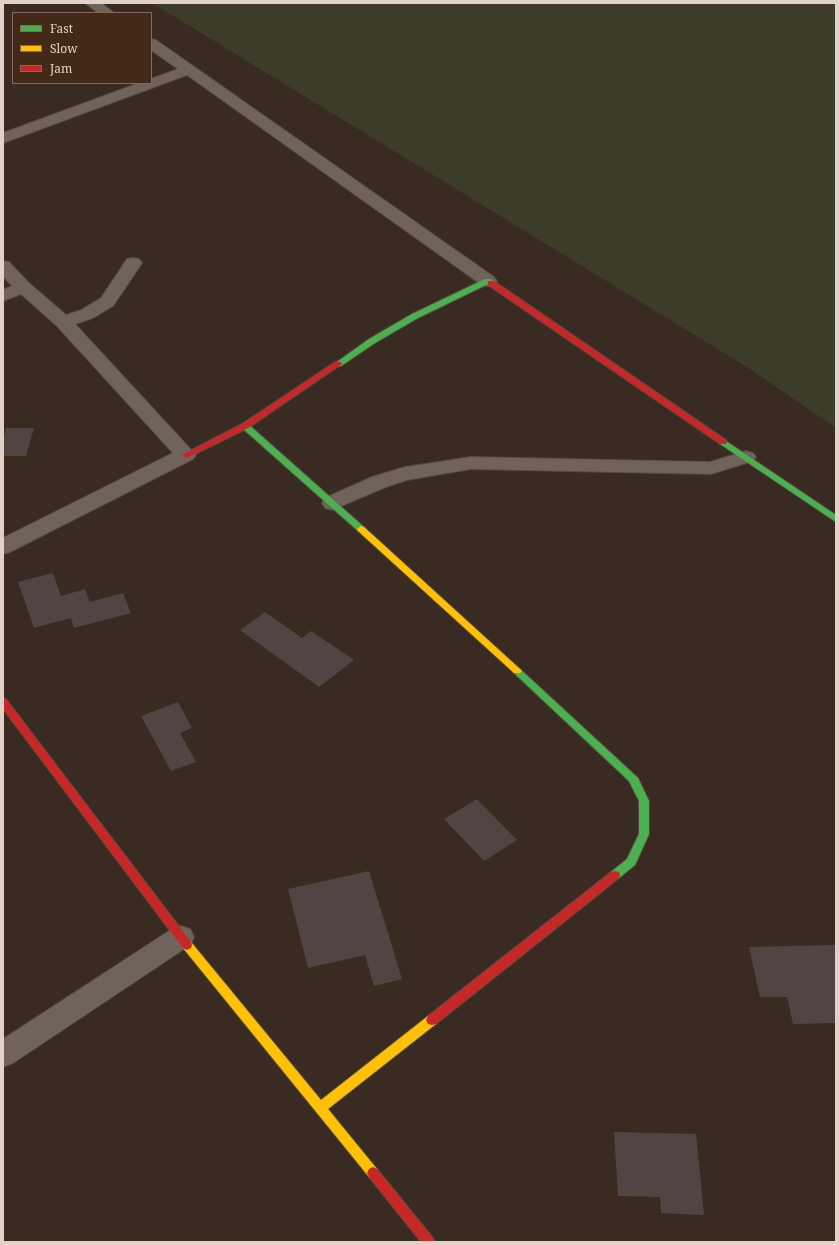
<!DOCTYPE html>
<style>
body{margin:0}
#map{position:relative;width:839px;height:1245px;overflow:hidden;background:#392b21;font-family:"Noto Serif",serif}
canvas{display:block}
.frame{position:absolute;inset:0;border:4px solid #e2d1c6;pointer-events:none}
.legend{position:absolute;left:12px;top:12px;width:140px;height:72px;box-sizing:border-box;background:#432917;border:1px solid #836c5d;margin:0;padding:5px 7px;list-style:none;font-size:12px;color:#e2d1c6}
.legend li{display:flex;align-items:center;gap:8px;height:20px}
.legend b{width:20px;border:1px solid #836c5d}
</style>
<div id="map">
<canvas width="839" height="1245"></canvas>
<div class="frame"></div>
<ul class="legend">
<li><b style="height:5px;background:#4caf50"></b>Fast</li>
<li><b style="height:5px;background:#ffc107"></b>Slow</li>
<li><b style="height:5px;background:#c62828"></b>Jam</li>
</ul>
</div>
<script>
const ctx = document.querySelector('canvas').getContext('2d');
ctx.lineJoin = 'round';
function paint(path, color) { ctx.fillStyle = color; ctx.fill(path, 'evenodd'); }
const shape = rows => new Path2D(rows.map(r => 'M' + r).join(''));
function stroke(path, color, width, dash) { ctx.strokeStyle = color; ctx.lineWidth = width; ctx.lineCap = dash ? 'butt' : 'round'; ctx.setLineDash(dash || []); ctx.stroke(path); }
paint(shape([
 [152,3,836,3,836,428,747,367]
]), '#3c3c29');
paint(shape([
 [6,428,34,428,26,456,3,456,3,440],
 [53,573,61,596,85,589,90,602,123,593,131,613,74,628,71,618,34,628,18,582],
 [265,612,302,638,311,631,354,660,319,687,240,630],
 [178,702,192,728,180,733,196,762,171,771,141,716],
 [477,799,517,840,484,861,444,819],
 [369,871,402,979,374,986,365,955,308,968,288,889],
 [836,945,836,1023,793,1024,787,997,760,997,749,947],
 [614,1132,696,1134,704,1215,661,1213,660,1197,618,1196]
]), '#514544');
const street = shape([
 [85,3,101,3,114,13,98,13,85,3],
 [151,39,156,40,494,277,497,281,494,285,488,286,482,285,187,75,3,143,3,133,139,83,151,83,151,79,178,69,151,50,151,39],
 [133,258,139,259,142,263,113,306,93,318,75,324,196,455,193,459,10,552,3,554,3,538,173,453,57,326,21,294,3,301,3,290,12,286,3,276,3,261,9,262,29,283,66,315,81,310,101,298,127,259,133,258],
 [746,451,753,453,756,457,753,461,711,474,471,469,407,480,386,487,332,510,325,508,322,503,325,498,372,477,405,467,471,457,710,462,746,451],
 [181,926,190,929,194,937,190,945,13,1063,3,1067,3,1039,172,929,181,926]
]);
const fast = shape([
 [485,279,491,279,495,283,491,285,488,284,418,318,375,343,341,366,335,366,334,364,369,339,412,314,485,279],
 [242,424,248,424,364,527,365,529,364,531,358,531,242,428,241,426,242,424],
 [723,439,836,515,836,522,720,444,719,442,723,439],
 [517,668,520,669,638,778,649,801,649,834,635,865,619,878,615,879,611,878,610,875,611,872,627,859,639,834,639,801,629,781,514,673,512,671,514,669,517,668]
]);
const slow = shape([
 [361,526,364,527,520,669,522,671,520,673,514,673,358,531,357,529,361,526],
 [187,940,191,942,321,1100,428,1016,432,1015,436,1016,438,1020,436,1024,328,1109,377,1169,379,1173,377,1177,373,1179,369,1177,183,948,182,945,183,942,187,940]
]);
const jam = shape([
 [488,281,494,281,726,440,727,442,726,444,720,444,488,285,488,281],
 [335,362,341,362,342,364,248,428,189,457,186,458,182,455,242,424,335,362],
 [3,698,6,699,191,942,192,945,191,948,187,950,183,948,3,709,3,698],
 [615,871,619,872,620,875,619,878,436,1024,432,1025,428,1024,426,1020,428,1016,611,872,615,871],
 [373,1167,377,1169,433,1238,435,1242,421,1242,369,1177,367,1173,369,1169,373,1167]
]);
stroke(street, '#554941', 2);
stroke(fast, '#554941', 2);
stroke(slow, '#554941', 2);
stroke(jam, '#554941', 2);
paint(street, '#6f635c');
paint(fast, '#4caf50');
paint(slow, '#ffc107');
paint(jam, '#c62828');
</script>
